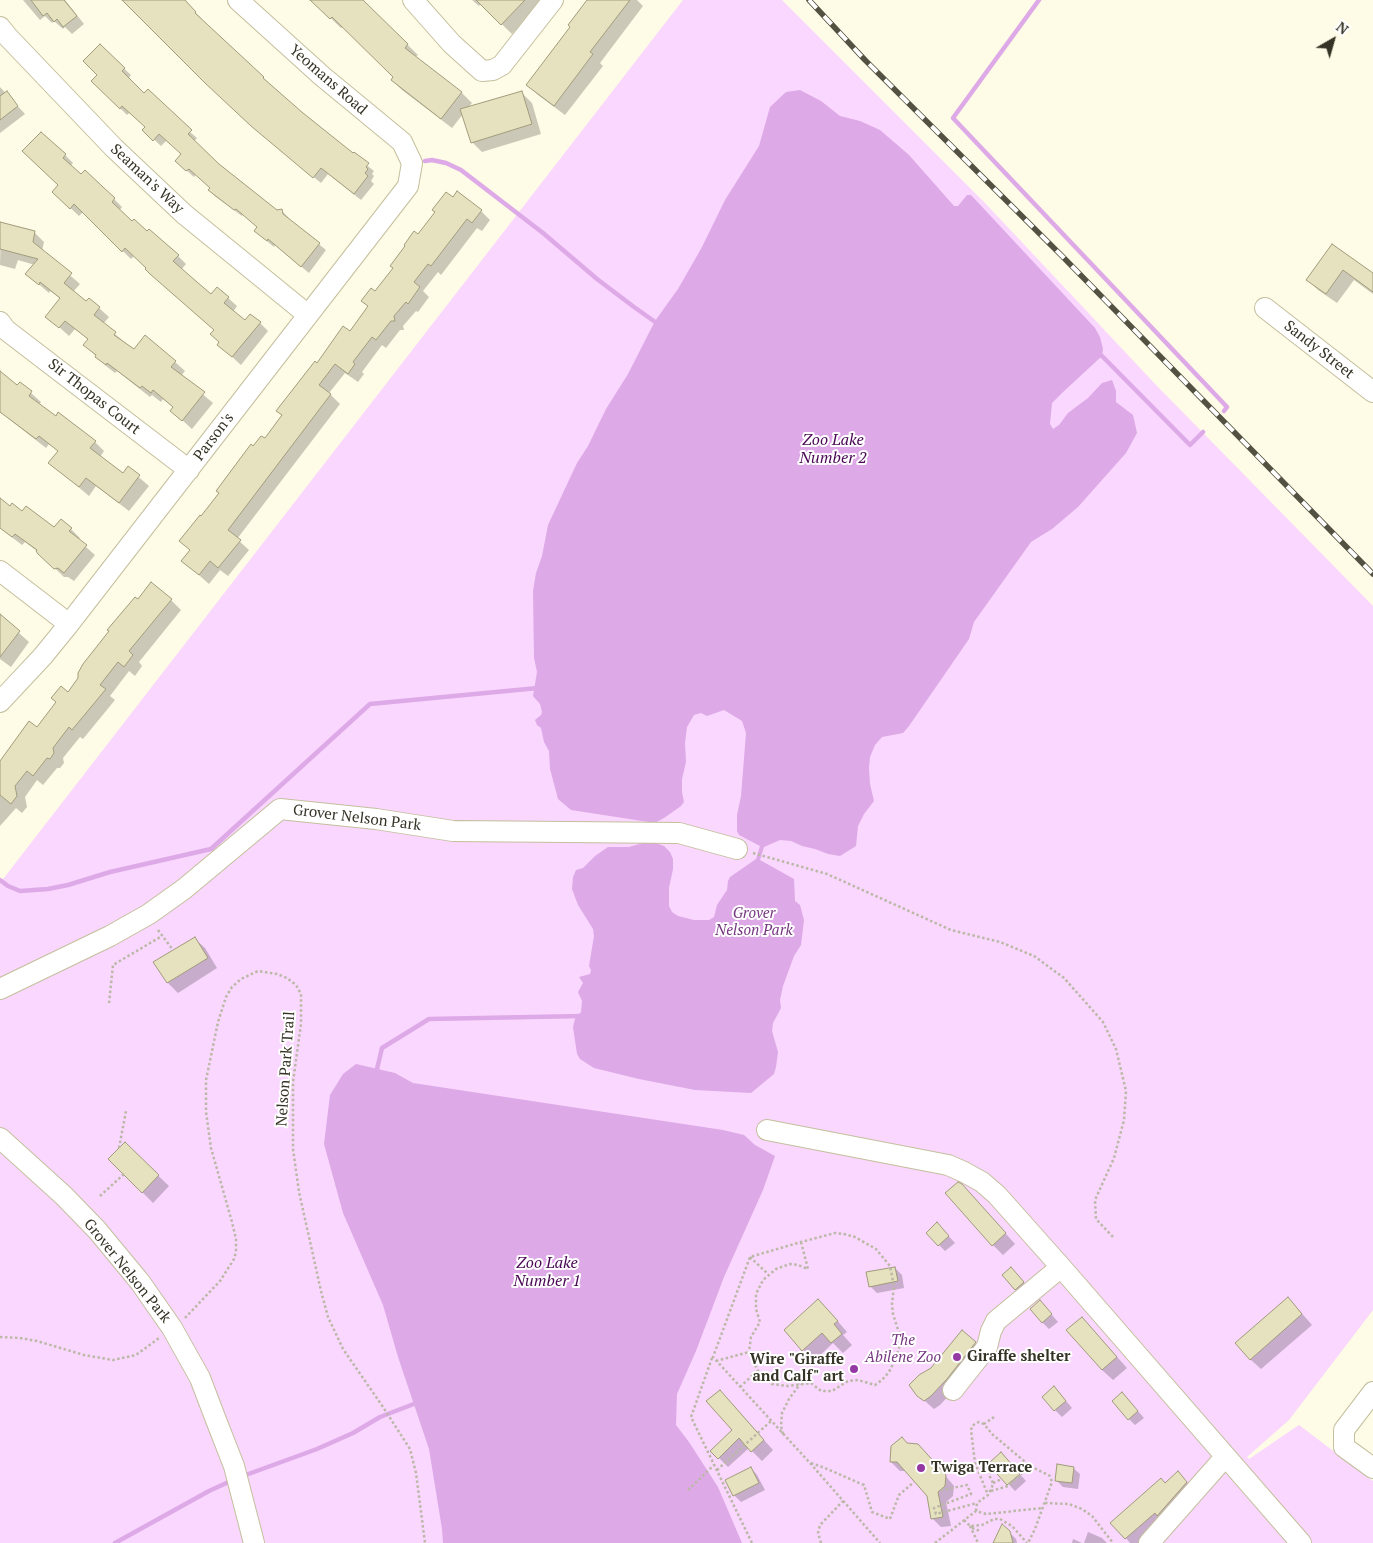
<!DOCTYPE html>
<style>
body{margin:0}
#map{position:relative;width:1373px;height:1543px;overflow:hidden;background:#fefbe6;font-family:"PT Serif",serif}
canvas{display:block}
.north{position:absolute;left:1308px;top:15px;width:50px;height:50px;-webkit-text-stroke:4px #fff;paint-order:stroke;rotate:38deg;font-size:14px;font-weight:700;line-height:20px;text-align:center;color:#353325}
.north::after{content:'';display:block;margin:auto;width:18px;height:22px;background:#353325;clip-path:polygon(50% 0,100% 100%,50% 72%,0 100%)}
</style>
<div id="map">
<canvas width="1373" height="1543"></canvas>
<div class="north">N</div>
</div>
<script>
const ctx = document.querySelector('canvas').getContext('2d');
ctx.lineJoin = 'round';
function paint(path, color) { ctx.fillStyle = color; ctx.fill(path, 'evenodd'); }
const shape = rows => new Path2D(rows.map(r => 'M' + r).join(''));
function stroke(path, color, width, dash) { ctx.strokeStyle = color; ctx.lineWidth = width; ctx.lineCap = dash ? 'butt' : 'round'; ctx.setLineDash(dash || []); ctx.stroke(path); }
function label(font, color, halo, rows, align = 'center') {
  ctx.font = font + ' "PT Serif",serif'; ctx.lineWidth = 4; ctx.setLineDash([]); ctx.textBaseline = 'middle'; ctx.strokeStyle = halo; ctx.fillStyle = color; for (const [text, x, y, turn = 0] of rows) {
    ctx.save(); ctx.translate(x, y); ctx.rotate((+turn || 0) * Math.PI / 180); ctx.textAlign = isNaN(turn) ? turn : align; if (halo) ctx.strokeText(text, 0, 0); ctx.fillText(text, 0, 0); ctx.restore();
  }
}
paint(shape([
 [683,0,782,0,985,203,1157,386,1373,606,1373,1310,1289,1420,1247,1457,1249,1459,1299,1425,1373,1481,1373,1543,0,1543,0,883]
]), '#f9d7fe');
paint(shape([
 [800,90,821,101,840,116,860,121,880,130,909,155,954,206,958,206,967,195,971,195,1095,328,1100,337,1103,349,1102,356,1062,393,1052,403,1050,424,1053,429,1059,425,1068,413,1088,398,1102,383,1112,380,1116,391,1116,402,1133,415,1137,433,1126,453,1078,507,1052,529,1031,542,974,622,969,639,909,726,903,733,882,737,875,745,870,757,869,768,870,784,874,801,864,814,858,826,856,846,840,856,828,854,815,849,802,846,791,841,780,840,764,847,760,860,794,879,795,901,800,905,804,920,801,945,794,956,783,986,780,1000,781,1008,773,1023,772,1031,778,1052,776,1067,774,1074,751,1093,695,1090,639,1079,594,1068,580,1059,577,1054,573,1027,575,1019,581,1012,582,1001,578,992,583,983,579,977,590,974,591,970,589,966,594,936,593,929,578,905,572,889,573,877,576,870,583,868,595,856,608,847,629,847,646,842,656,843,664,846,670,852,673,859,673,869,669,888,669,906,672,912,678,916,694,920,709,920,714,917,717,905,727,890,728,881,730,877,756,859,760,846,739,835,737,831,737,815,741,796,746,733,742,721,724,710,707,716,701,713,694,715,687,727,685,743,686,762,682,779,682,792,684,802,681,806,664,818,655,823,571,810,558,799,550,769,549,751,544,742,541,728,537,725,535,720,541,715,542,712,540,704,533,696,537,672,534,658,533,591,536,573,542,556,548,525,577,463,588,446,606,409,628,374,655,321,678,289,702,247,725,200,759,146,770,107,786,92],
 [356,1064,395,1073,413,1083,723,1130,744,1135,755,1145,775,1156,763,1190,724,1277,696,1351,677,1394,676,1425,689,1442,718,1487,742,1543,443,1543,442,1529,429,1449,398,1357,383,1305,343,1213,324,1144,330,1095,343,1074]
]), '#dea9e7');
paint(shape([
 [23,0,65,0,84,24,72,34,65,27,63,29,54,21,52,23,45,16,40,20],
 [124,0,183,0,202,19,201,20,302,114,374,171,372,174,374,176,371,181,374,184,361,200,328,174,321,183,259,132],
 [312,0,362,0,418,55,415,57,462,93,472,103,467,109,521,92,532,103,541,134,482,152,472,142,463,114,452,128,402,90,392,80,395,77,343,27,341,28],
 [472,0,545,0,512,34,481,4,479,6],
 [589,0,637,0,643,6,600,63,603,66,565,115,538,95,528,85,572,27],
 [100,46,131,75,128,79,197,138,194,142,218,165,277,212,281,210,288,217,289,220,326,250,309,273,275,245,274,247,262,237,258,227,243,214,242,216,216,197,209,190,211,188,196,174,194,177,176,161,182,154,167,140,161,146,144,130,146,127,130,112,127,115,93,81,99,75],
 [0,87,25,114,0,133],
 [24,151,65,155,73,163,70,166,114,199,122,207,119,211,132,223,178,256,186,264,181,270,212,296,217,288,237,306,233,312,245,322,260,323,268,331,241,365,219,345,220,343,215,330,134,256,131,259,83,212,79,216,62,200,59,185],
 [453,199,481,211,490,220,482,231,477,228,441,275,438,272,423,291,429,297,418,312,416,311,403,326,404,330,400,330,386,348,382,345,362,372,364,374,358,382,345,373,329,393,340,404,237,539,249,550,228,576,220,570,209,584,183,561,191,551,202,518,253,448,265,440,283,416,278,411,317,365,350,332,369,307,375,293,419,236],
 [1,224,35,233,44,242,42,251,80,284,73,292,87,303,99,308,109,317,103,324,135,351,175,362,185,371,181,376,213,403,192,429,172,411,174,408,163,399,161,402,152,395,150,397,117,371,115,373,106,366,85,345,89,340,75,329,69,336,47,316,61,299,50,291,49,293,27,274,35,265,18,260,15,269,0,265],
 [1332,245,1373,274,1373,294,1354,280,1337,303,1318,290,1307,279],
 [0,377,18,386,20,383,41,402,39,405,95,442,104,451,100,457,123,475,128,468,149,486,129,511,96,486,89,496,50,463,59,452,49,444,46,448,0,412],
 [0,500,11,508,54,529,71,529,80,538,78,540,95,555,74,581,68,577,64,577,37,551,25,542,22,545,0,528],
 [171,600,181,610,139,662,142,666,135,676,129,671,110,696,115,700,83,739,80,737,63,758,64,763,60,768,57,768,43,785,37,780,25,797,27,807,22,813,16,808,0,826,0,763,37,729,68,693,138,601],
 [0,616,29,642,11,667,0,659],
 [194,938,205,948,217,968,178,993,168,983,155,963],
 [125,1144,169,1186,153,1203,110,1159],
 [972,1196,1015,1244,1003,1255,993,1245],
 [944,1231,955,1243,945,1251,927,1233],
 [895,1268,902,1275,904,1288,877,1293,870,1286],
 [1018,1275,1030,1290,1022,1296,1016,1289],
 [1046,1308,1058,1322,1049,1329,1042,1322],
 [1298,1309,1312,1325,1261,1369,1250,1359],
 [829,1311,847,1332,843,1335,852,1345,843,1353,833,1343,814,1361,785,1330],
 [1092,1329,1127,1368,1113,1380,1102,1370],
 [975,1343,984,1352,956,1388,940,1405,934,1409,918,1395],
 [1061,1395,1072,1408,1062,1417,1055,1410],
 [729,1401,773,1450,762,1461,749,1448,728,1467,712,1451,733,1430],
 [1129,1401,1144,1418,1135,1425,1129,1419],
 [907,1444,927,1454,954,1486,953,1496,946,1502,951,1526,941,1527,932,1518,928,1495,906,1471,900,1471,891,1462],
 [1007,1460,1026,1481,1015,1491,990,1464],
 [751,1468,757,1475,765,1490,741,1502,734,1495],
 [1073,1468,1080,1474,1078,1489,1063,1487,1056,1480],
 [1178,1473,1188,1483,1142,1543,1130,1543,1126,1538,1166,1484],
 [1009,1532,1016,1539,1017,1543,995,1543],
 [1088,1532,1102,1538,1107,1543,1084,1543],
 [1073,1539,1082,1543,1072,1543]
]), '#0003');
stroke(shape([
 [1039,0,953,118,1227,407,1224,411],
 [425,161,432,160,446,163,461,170,543,233,597,279,634,307,658,324],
 [1096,354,1102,356,1190,445,1203,432],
 [0,880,8,886,20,891,48,889,68,885,110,872,211,849,370,704,538,688],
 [379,1074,377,1069,382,1048,429,1019,582,1016],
 [243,1476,317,1449,353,1433,380,1417,419,1402],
 [115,1543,209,1491,233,1480]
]), '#dea9e7', 4.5);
const building = shape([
 [31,0,64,0,77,16,63,27,57,19,54,22,47,13,43,16,31,0],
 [122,0,185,0,196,12,195,13,264,77,263,78,303,113,353,153,354,152,369,163,366,167,368,169,365,173,368,176,354,194,321,168,313,178,251,126,205,83,122,0],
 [310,0,363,0,408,44,405,48,462,92,441,119,391,80,393,77,332,17,330,19,310,0],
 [476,0,525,0,501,25,476,0],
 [587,0,630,0,590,52,593,54,554,106,526,85,570,27,568,25,587,0],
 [100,44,125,68,122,71,144,93,148,89,192,130,188,134,219,164,277,210,282,209,283,214,320,243,301,267,268,239,267,241,254,231,257,227,236,209,234,210,208,190,210,188,189,169,186,171,175,161,181,154,159,134,153,141,142,130,145,127,122,106,120,109,91,81,97,75,83,61,100,44],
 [7,91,18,106,0,120,0,96,7,91],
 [522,91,532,124,471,143,460,109,522,91],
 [41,132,66,154,63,158,81,174,85,170,103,187,115,198,112,202,132,221,134,219,147,231,149,229,179,255,173,261,197,282,211,294,217,287,229,297,224,303,245,320,250,314,261,322,232,357,217,345,219,342,210,334,214,330,150,274,145,269,146,268,125,248,122,252,74,204,70,209,52,192,58,185,22,151,41,132],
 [457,191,482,210,472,223,467,219,431,266,428,264,414,282,420,287,408,304,406,302,394,316,395,321,391,321,376,340,372,337,353,362,355,364,348,374,335,364,319,385,331,394,228,530,241,540,218,568,210,561,199,575,181,561,190,550,179,541,200,515,201,516,219,493,216,491,251,444,253,446,261,436,265,438,282,415,276,411,315,361,317,363,343,326,350,331,368,306,361,301,371,288,375,291,393,268,390,266,405,246,404,245,414,231,418,234,435,212,432,210,446,192,453,197,457,191],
 [0,222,35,231,33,242,72,273,64,283,86,301,89,298,100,307,94,315,116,332,114,335,134,349,145,335,176,361,171,367,205,392,182,421,170,411,173,407,153,390,151,393,142,386,140,388,107,363,106,365,95,357,96,355,83,345,88,339,65,321,59,328,45,317,60,298,40,282,39,285,25,274,38,259,0,249,0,222],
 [1332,244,1373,273,1373,292,1343,270,1326,294,1306,280,1332,244],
 [0,371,17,385,20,382,32,391,29,396,56,416,58,412,96,441,90,448,123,473,128,466,140,475,119,503,86,478,79,487,48,463,58,451,39,436,36,439,0,412,0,371],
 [0,498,10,506,12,503,22,511,26,506,54,527,61,519,72,528,69,531,87,545,64,573,58,568,54,569,38,554,36,551,37,550,15,534,12,537,0,528,0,498],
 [151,582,172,599,129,651,133,655,124,667,118,662,100,685,106,689,72,730,69,727,53,748,54,753,50,759,47,758,33,776,27,771,15,786,17,796,11,804,0,795,0,761,29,721,37,727,56,702,51,698,61,686,68,692,78,678,78,673,83,664,109,631,107,630,135,597,138,599,151,582],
 [0,614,20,631,0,657,0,614],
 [195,937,208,958,167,983,153,962,195,937],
 [125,1142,159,1175,142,1193,108,1159,125,1142],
 [958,1182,962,1184,1006,1233,992,1246,945,1193,958,1182],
 [937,1222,949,1236,938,1246,926,1233,937,1222],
 [895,1267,898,1281,869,1287,866,1272,895,1267],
 [1011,1267,1024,1282,1015,1290,1002,1275,1011,1267],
 [1288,1297,1302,1314,1250,1360,1235,1343,1288,1297],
 [818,1299,838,1321,834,1324,842,1334,831,1343,822,1333,802,1351,784,1330,818,1299],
 [1040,1300,1052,1314,1042,1323,1030,1309,1040,1300],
 [1082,1317,1117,1357,1102,1370,1066,1330,1082,1317],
 [962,1330,976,1342,947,1379,931,1396,924,1401,917,1396,909,1385,919,1375,931,1368,962,1330],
 [1054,1386,1066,1401,1054,1411,1042,1397,1054,1386],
 [720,1390,764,1440,751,1452,739,1438,718,1459,710,1451,732,1430,706,1401,720,1390],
 [1122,1392,1138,1411,1128,1420,1112,1401,1122,1392],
 [902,1437,907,1443,918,1444,946,1475,945,1486,938,1492,943,1517,931,1519,927,1496,897,1462,890,1462,891,1446,902,1437],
 [1001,1452,1020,1474,1007,1485,988,1464,1001,1452],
 [1057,1464,1074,1467,1072,1483,1055,1481,1057,1464],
 [751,1467,759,1483,733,1496,725,1480,751,1467],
 [1178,1471,1187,1482,1157,1516,1155,1513,1125,1539,1110,1523,1161,1478,1165,1483,1178,1471],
 [1002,1524,1010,1531,1013,1543,993,1543,1002,1524]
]);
paint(building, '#e6e1be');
stroke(building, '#a19c7b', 1);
const minor = shape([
 [413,0,452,44,482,71,493,70,502,65,553,0],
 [0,27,8,37,114,148,184,214,308,315],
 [1265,308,1373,392],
 [0,322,6,330,189,470],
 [0,571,69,624],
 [0,702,43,656,69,624,408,186,412,163,402,142,322,76,238,0],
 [0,989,110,936,149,914,184,889,280,809,376,819,453,831,679,833,737,849],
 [767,1130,948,1165,964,1172,982,1182,997,1195,1061,1267,1301,1543],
 [0,1138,64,1196,97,1230,140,1282,172,1328,200,1378,216,1420,234,1466,254,1543],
 [953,1390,987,1347,991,1331,996,1321,1061,1267],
 [1373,1392,1344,1430,1344,1447,1373,1468],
 [1149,1543,1225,1457]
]);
stroke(minor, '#c4bf9d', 22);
stroke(shape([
 [753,853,827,874,951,930,1000,942,1034,956,1064,978,1103,1022,1116,1049,1126,1091,1124,1120,1114,1158,1095,1200,1096,1219,1114,1238],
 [158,930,173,950],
 [109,1003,113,965,162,936],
 [119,1148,126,1111],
 [100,1196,124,1174],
 [801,1242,808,1269,798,1265,790,1264,776,1269,763,1280,756,1294,756,1309,760,1322,751,1337,749,1352,758,1371,772,1384,788,1386,811,1383,821,1391,832,1391,848,1381,858,1380,875,1385,882,1380,889,1372,895,1360,900,1345,900,1336,893,1314,892,1304,894,1286,890,1266,876,1249,855,1237,844,1234,835,1233,801,1242,750,1257,713,1357,810,1463,880,1543],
 [750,1257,768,1274],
 [185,1318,220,1281,234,1259,236,1252,236,1239,232,1222,211,1148,206,1112,206,1080,218,1022,226,997,232,987,241,979,258,971,277,974,287,978,296,985,301,994,301,1024,293,1082,293,1149,299,1192,321,1291,328,1317,343,1349,383,1407,410,1449,416,1473,425,1543],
 [0,1337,20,1338,37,1341,84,1355,113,1360,136,1355,159,1338],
 [712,1358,691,1417,752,1543],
 [716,1361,749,1352],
 [740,1387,757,1371],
 [994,1417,984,1424,992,1434,1030,1466,1050,1476,1052,1482,1035,1529,1028,1543],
 [984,1424,979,1422,975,1424,972,1426,971,1430,975,1463,988,1495],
 [783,1434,781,1426,782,1413,789,1399,800,1384],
 [811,1463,825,1468,864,1485,872,1512,890,1519,899,1495,914,1482],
 [717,1470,771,1421],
 [993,1483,1002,1479],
 [941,1489,943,1490,967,1485,971,1494,934,1508,936,1514,977,1503],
 [688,1490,714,1465],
 [991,1491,1008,1486,1030,1466],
 [1045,1503,1069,1504,1082,1509,1092,1516,1113,1543],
 [976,1511,977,1503,988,1495,992,1487,993,1483,989,1475,992,1469],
 [964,1520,970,1526,982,1525,994,1519,1000,1519,1012,1526,1027,1543],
 [970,1526,978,1543],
 [972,1528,980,1531],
 [821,1543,818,1533,820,1525,843,1501],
 [935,1543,976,1511,986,1514,1043,1508]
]), '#bbb8a6', 2.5, [2.5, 2.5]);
stroke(minor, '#fff', 20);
const rail = shape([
 [809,0,865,60,1063,257,1373,574]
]);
stroke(rail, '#535141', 5.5);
stroke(rail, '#fff', 4, [11]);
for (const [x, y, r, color] of [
 [957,1357,5,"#9439a4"],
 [854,1369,5,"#9439a4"],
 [921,1468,5,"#9439a4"]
]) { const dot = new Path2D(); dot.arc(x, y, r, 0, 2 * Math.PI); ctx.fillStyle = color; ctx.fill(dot); stroke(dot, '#fff', 2); }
label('15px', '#353325', '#fff', [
 ["Yeomans Road",328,80,41],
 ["Seaman's Way",147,179,43],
 ["Sandy Street",1319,350,38],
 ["Sir Thopas Court",94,397,38],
 ["Parson's",214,437,-53],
 ["Grover Nelson Park",357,818,7],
 ["Nelson Park Trail",286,1069,-86],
 ["Grover Nelson Park",127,1271,51]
]);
label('italic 15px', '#763881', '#fff', [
 ["Grover",754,914],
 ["Nelson Park",754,931],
 ["The",903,1341],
 ["Abilene Zoo",903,1358]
]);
label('bold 15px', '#353325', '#fff', [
 ["Giraffe shelter",967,1357],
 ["Wire \"Giraffe",844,1360,"right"],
 ["and Calf\" art",844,1377,"right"],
 ["Twiga Terrace",931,1468]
], 'left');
label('italic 16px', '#4a0854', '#fff', [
 ["Zoo Lake",833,440],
 ["Number 2",833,458],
 ["Zoo Lake",547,1263],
 ["Number 1",547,1281]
]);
</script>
